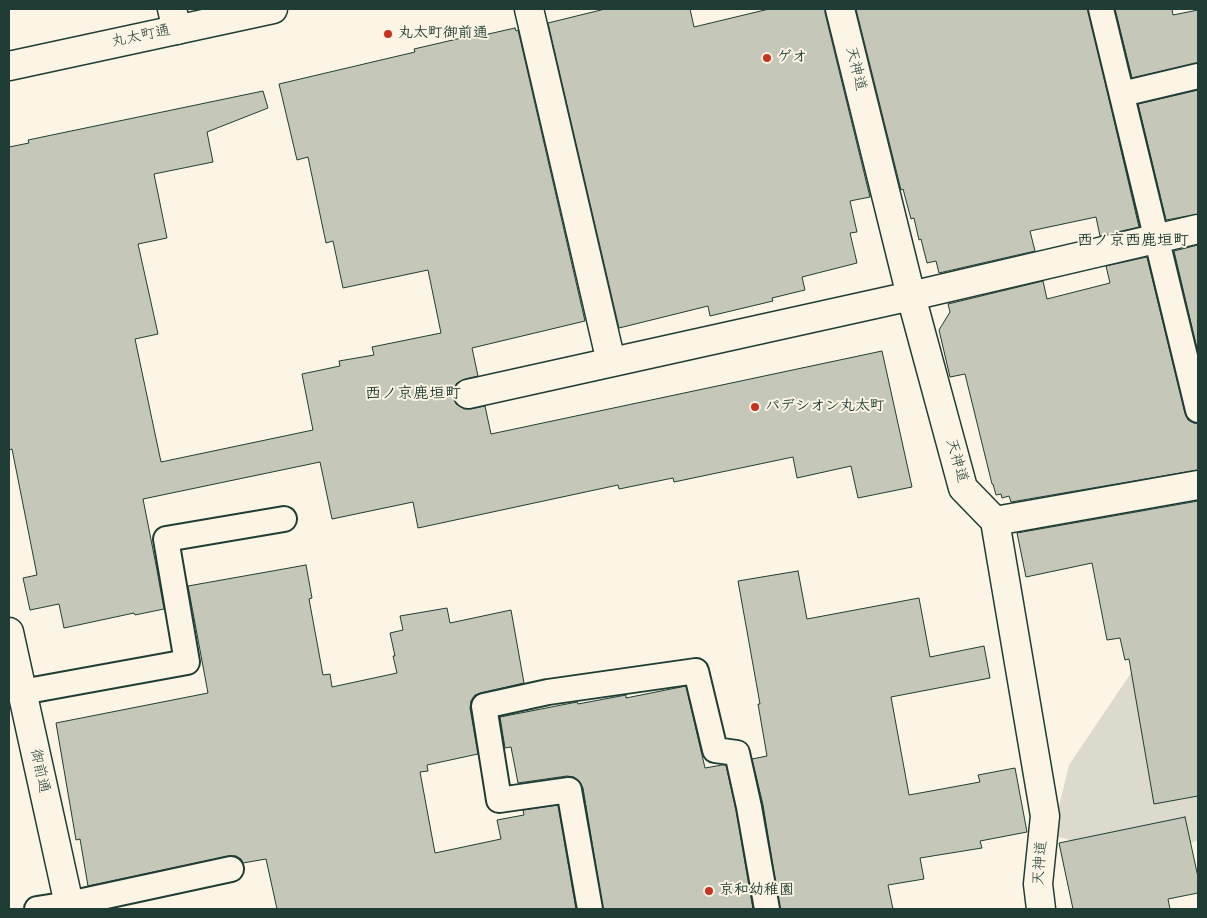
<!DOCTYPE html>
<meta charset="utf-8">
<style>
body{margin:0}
#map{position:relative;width:1207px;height:918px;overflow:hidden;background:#fcf5e5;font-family:"Architects Daughter",sans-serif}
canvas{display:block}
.frame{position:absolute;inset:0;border:10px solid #1f3d34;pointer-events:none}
</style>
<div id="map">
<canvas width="1207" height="918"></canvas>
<div class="frame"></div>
</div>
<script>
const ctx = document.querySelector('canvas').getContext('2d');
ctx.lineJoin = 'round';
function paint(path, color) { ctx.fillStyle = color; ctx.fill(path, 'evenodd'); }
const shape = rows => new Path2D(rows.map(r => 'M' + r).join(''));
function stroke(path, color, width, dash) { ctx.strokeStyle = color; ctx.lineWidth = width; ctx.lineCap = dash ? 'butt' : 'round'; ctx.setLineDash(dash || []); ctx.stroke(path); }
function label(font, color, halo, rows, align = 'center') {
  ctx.font = font + ' "Architects Daughter","Klee One",sans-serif'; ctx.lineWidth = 4; ctx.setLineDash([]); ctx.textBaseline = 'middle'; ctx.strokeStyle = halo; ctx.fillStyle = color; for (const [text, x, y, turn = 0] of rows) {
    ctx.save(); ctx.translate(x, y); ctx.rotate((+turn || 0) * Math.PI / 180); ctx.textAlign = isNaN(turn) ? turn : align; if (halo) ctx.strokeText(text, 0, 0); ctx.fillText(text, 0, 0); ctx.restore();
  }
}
paint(shape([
 [1198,606,1198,840,1148,862,1052,835,1069,765,1131,673]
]), '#dcdacc');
const building = shape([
 [605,9,690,9,694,27,769,9,825,9,825,13,870,197,850,201,857,232,850,233,857,263,802,277,805,290,772,298,773,301,710,316,708,306,619,328,548,23,605,9],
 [856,9,1088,9,1139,227,1100,236,1096,217,1030,231,1035,251,939,273,936,261,927,263,921,239,919,240,914,218,911,219,903,189,901,190,856,9],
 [1115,9,1172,9,1173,15,1198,10,1198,63,1132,78,1115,9],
 [515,28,516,31,518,30,585,321,472,348,478,376,465,379,457,383,453,390,453,397,456,404,464,409,471,409,485,406,491,434,882,351,912,487,858,498,851,466,797,478,793,457,674,482,673,478,619,489,618,485,418,528,413,502,332,519,320,462,143,499,157,570,164,609,135,615,134,613,64,628,59,604,30,610,23,578,37,575,12,449,9,450,9,147,29,143,28,140,263,91,268,108,207,132,213,162,154,174,167,238,138,244,158,334,135,339,161,462,313,430,302,374,340,366,339,361,374,355,372,347,441,333,428,270,343,288,333,241,326,243,308,157,297,160,279,84,415,52,414,49,483,33,484,35,515,28],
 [1198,90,1198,214,1166,220,1138,104,1198,90],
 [1198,245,1198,353,1174,251,1198,245],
 [1147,257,1185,413,1188,420,1194,423,1198,423,1198,470,1011,502,1009,496,1002,498,1001,494,996,495,993,484,992,484,965,374,950,377,939,330,950,312,948,304,1043,281,1047,299,1110,283,1106,266,1147,257],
 [1198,501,1198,796,1154,804,1129,659,1125,660,1120,638,1107,640,1092,563,1026,577,1017,533,1198,501],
 [306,565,312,598,309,599,323,675,330,674,332,687,397,673,393,656,395,656,390,633,403,630,400,616,447,608,450,623,511,610,524,683,481,693,475,695,471,701,470,708,478,754,427,765,428,771,420,772,435,853,501,839,497,820,524,815,523,810,558,805,576,909,277,909,266,859,243,863,241,859,236,856,229,856,88,886,80,839,76,840,56,723,208,693,188,586,306,565],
 [798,571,807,619,919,598,930,657,984,646,990,678,891,697,909,795,980,782,978,775,1015,768,1027,832,980,841,982,848,920,858,924,879,888,885,893,909,780,909,763,805,752,759,767,756,758,704,760,704,738,581,798,571],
 [686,686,705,768,722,765,726,765,736,810,753,909,603,909,583,788,580,782,574,777,567,776,518,783,511,747,505,748,500,717,577,702,578,704,626,695,626,698,686,686],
 [1185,817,1198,877,1198,893,1168,899,1170,909,1073,909,1059,843,1185,817]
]);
paint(building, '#c5c7b9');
stroke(building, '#1f3d34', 1);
const service = shape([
 [1101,9,1198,410],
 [1122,94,1198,76],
 [22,692,187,662,166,539,284,519],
 [37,909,69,904,231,869],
 [590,909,569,790,499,800,484,706,548,692,696,671,715,750,737,753,749,807,767,909]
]);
const minor = shape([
 [172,9,177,30],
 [529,9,611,362],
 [840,9,911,296,963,488,995,521,1045,816,1038,884,1041,909],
 [468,394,911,296,1198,229],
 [995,521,1198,485]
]);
const tertiary = shape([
 [9,632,70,909]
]);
const primary = shape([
 [9,66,273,9]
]);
stroke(service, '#1f3d34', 28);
stroke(minor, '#1f3d34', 31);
stroke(tertiary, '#1f3d34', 31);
stroke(primary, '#1f3d34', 31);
stroke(service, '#fcf5e5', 24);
stroke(minor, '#fcf5e5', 28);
stroke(tertiary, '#fcf5e5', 28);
stroke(primary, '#fcf5e5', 28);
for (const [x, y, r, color] of [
 [388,34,5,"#c8321e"],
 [767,58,5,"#c8321e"],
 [755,407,5,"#c8321e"],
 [709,891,5,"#c8321e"]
]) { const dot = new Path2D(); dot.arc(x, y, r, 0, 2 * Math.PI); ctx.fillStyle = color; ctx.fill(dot); stroke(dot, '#fcf5e5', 2); }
label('bold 15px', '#1f3d34', '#fcf5e5', [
 ["丸太町御前通",398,34],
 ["ゲオ",777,58],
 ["パデシオン丸太町",765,407],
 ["京和幼稚園",719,891]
], 'left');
label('15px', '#1f3d34', '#fcf5e5', [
 ["丸太町通",141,37,-12],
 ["天神道",855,69,76],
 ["天神道",956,461,74],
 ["御前通",39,771,78],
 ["天神道",1041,863,-86]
]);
label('bold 16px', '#1f3d34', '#fcf5e5', [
 ["西ノ京西鹿垣町",1133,242],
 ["西ノ京鹿垣町",413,395]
]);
</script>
